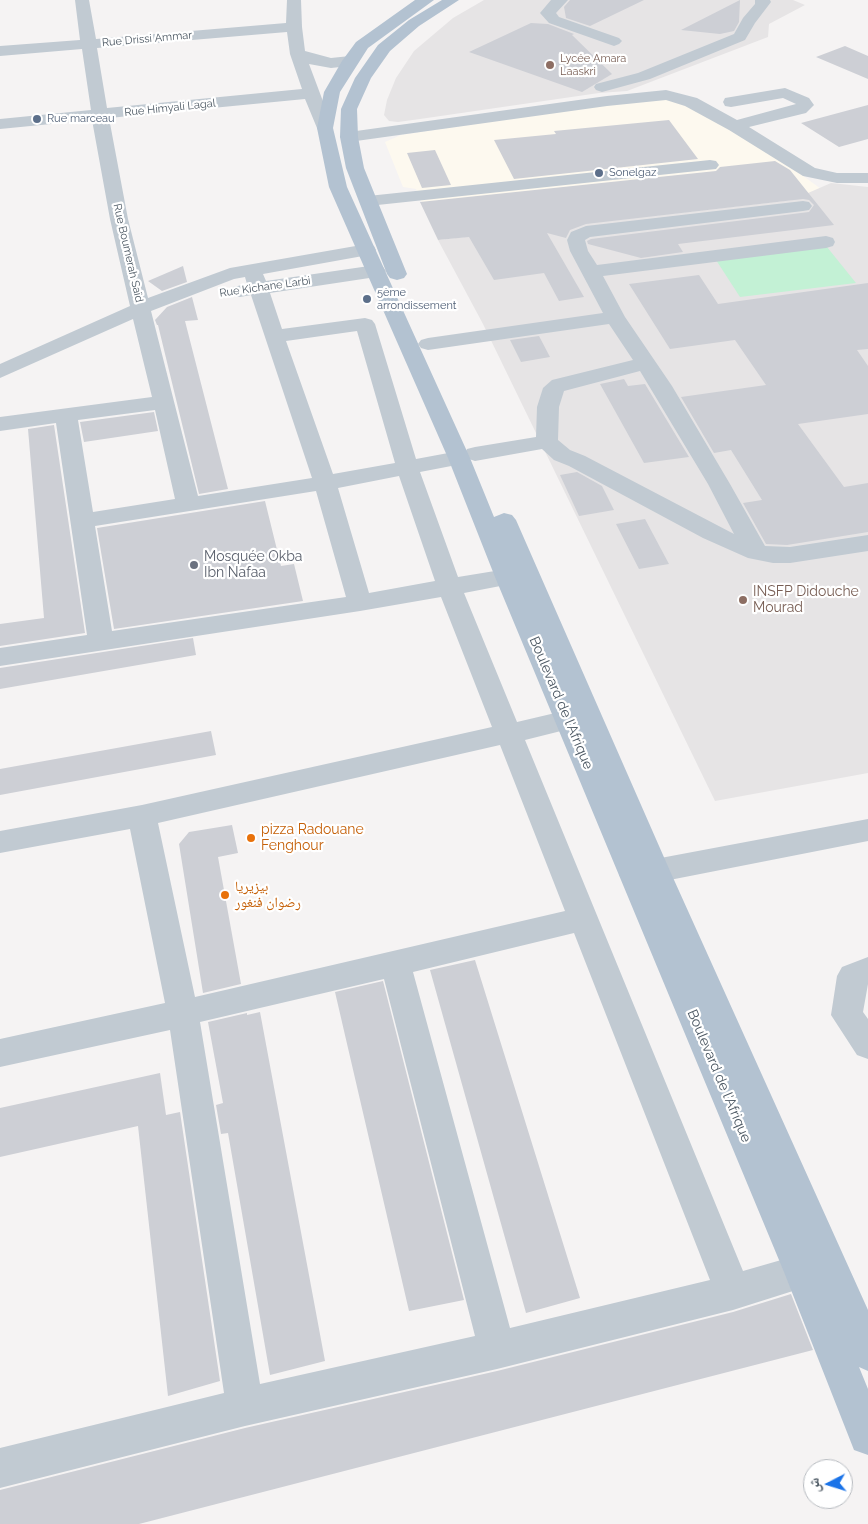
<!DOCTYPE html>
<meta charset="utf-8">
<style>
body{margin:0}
#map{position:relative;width:868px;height:1524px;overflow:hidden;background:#f5f3f3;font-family:Raleway,"Noto Naskh Arabic",sans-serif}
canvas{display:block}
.north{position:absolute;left:803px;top:1459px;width:50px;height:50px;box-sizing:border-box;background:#fff;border:1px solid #b7bbc0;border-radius:50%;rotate:265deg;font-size:14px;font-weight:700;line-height:20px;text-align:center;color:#4a5661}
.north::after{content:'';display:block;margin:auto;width:18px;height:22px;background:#1a73e8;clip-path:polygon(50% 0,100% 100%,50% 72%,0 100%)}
</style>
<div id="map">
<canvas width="868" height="1524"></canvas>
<div class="north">ش</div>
</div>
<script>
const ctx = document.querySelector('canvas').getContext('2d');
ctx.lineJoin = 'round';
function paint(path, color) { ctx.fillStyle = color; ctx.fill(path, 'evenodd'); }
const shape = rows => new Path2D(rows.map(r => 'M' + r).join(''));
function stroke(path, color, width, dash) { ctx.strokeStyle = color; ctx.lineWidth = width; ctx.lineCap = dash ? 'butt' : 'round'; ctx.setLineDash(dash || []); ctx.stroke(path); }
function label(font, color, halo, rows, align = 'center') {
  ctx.font = font + ' Raleway,"Noto Naskh Arabic",sans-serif'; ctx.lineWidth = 4.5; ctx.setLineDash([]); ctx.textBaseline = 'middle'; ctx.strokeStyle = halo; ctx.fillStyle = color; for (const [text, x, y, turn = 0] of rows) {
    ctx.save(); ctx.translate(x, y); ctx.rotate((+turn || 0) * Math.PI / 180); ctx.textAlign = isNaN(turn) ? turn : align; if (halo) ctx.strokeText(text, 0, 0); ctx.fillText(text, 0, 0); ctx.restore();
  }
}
paint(shape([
 [653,97,697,106,768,150,821,189,792,200,438,240,416,189,403,187,385,142,401,135]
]), '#fdf9ef');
paint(shape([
 [484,0,793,0,805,5,769,24,768,37,627,91,599,93,420,119,398,122,389,121,384,115,387,100,396,78,414,51,453,18],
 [831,183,868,187,868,773,715,801,483,324,438,240,792,200]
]), '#e6e4e5');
paint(shape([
 [827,247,856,283,740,297,716,260]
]), '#c3f1d5');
paint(shape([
 [570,0,644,0,590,26,566,18,564,7],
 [740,0,739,22,734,31,720,34,681,30],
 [531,23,548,24,574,34,572,35,612,74,582,92,469,52],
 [845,46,868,56,868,79,816,57],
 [868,105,868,139,839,147,801,123],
 [669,120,698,159,514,179,494,140,556,134,554,131],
 [435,150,451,185,422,188,407,153],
 [775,161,790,170,834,225,678,244,683,252,641,258,588,244,587,241,591,239,809,212,814,205,809,200,803,199,586,224,570,230,566,238,547,233,584,297,559,301,544,273,494,280,469,237,438,240,420,202,716,171,720,167],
 [183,266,187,282,162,291,148,281],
 [699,275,718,304,868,283,868,349,857,350,868,366,868,414,798,424,844,487,868,483,868,532,787,545,766,544,743,503,762,500,731,450,714,453,681,397,766,385,735,340,670,349,629,284],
 [192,297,198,320,185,321,228,489,199,494,158,325,157,325,155,320,167,307],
 [539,336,550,357,521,362,510,340],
 [624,379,628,386,645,384,689,457,644,463,600,384],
 [154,412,158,431,84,442,80,422],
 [54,425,85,633,0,646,0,624,44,618,28,429],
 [577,472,602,486,614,510,579,516,560,475],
 [265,501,281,566,294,564,303,601,114,629,97,528],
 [645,519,669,564,639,569,616,524],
 [193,638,196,655,0,689,0,668],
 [211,731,216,755,0,795,0,769],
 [232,825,238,853,218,857,241,984,203,993,179,844,189,832],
 [475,960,580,1298,526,1313,430,970],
 [383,981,464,1300,409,1311,335,992],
 [260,1012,325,1361,270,1375,228,1133,221,1134,216,1105,223,1103,208,1022,247,1013,247,1015],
 [160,1073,166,1115,180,1112,220,1381,168,1396,138,1126,0,1157,0,1108],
 [791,1294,813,1350,139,1524,0,1524,0,1490,245,1428,497,1371,733,1312]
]), '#cdcfd5');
paint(shape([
 [75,0,89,0,96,39,286,23,287,0,301,0,302,27,305,51,331,58,350,56,356,58,358,61,356,64,350,66,331,68,309,64,333,128,331,132,325,133,319,132,317,128,305,99,109,118,128,219,148,298,230,268,367,244,374,246,376,250,374,254,263,274,266,281,376,265,383,267,386,271,383,275,376,277,270,293,282,329,365,318,372,320,375,324,416,459,459,451,465,453,467,449,475,447,536,437,537,407,543,388,552,380,633,360,609,324,428,350,421,348,418,344,421,340,428,338,603,313,570,251,567,240,571,232,586,226,803,201,809,202,812,206,809,210,803,211,590,237,585,240,588,251,597,265,826,236,833,238,835,242,833,246,826,248,603,276,625,317,672,386,730,484,765,546,790,547,868,535,868,551,790,563,773,563,748,558,703,538,569,466,554,460,542,449,475,461,469,459,467,463,420,472,458,577,507,569,516,571,519,577,516,583,464,593,517,722,568,710,577,713,581,720,577,727,525,740,743,1271,802,1254,815,1260,820,1272,815,1284,733,1310,497,1369,245,1426,0,1488,0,1448,224,1393,170,1030,0,1067,0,1039,165,1003,130,829,0,853,0,831,142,805,492,727,441,597,360,611,0,666,0,648,87,635,56,423,0,431,0,417,152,397,133,319,0,378,0,364,130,306,110,219,92,120,0,129,0,119,91,110,82,49,0,56,0,46,80,40,75,0],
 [287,32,290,54,302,89,107,108,97,48,287,32],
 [245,277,247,284,233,287,230,291,233,295,240,297,251,295,312,478,198,496,151,311,234,279,245,277],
 [357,331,395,463,333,474,286,341,357,331],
 [640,371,708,484,734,534,585,456,570,450,558,440,559,407,564,391,640,371],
 [155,410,175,499,93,512,78,420,155,410],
 [399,476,435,581,369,593,338,488,399,476],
 [316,491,346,597,112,631,95,526,316,491],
 [500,745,565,911,195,997,158,823,500,745],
 [574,933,710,1280,510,1328,413,972,574,933],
 [384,979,475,1336,260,1384,200,1022,384,979],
 [551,0,568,0,556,13,559,17,619,38,622,41,619,44,614,46,549,23,540,13,551,0],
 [755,0,770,0,771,2,755,23,745,40,650,79,602,92,596,90,594,87,596,84,638,73,734,34,743,18,755,4,755,0],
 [785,88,809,98,814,105,806,113,749,127,815,168,837,173,868,173,868,183,837,183,803,176,729,130,685,106,666,100,607,106,349,142,343,141,340,137,343,133,349,132,607,96,666,90,697,98,737,120,796,104,783,98,731,107,725,106,723,102,725,98,785,88],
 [710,160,716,161,719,165,716,169,368,206,362,205,359,201,362,197,368,196,710,160],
 [868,819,868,841,634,887,624,883,619,875,624,867,634,863,868,819],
 [868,957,868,984,863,1012,868,1019,868,1059,857,1055,831,1015,837,976,842,967,868,957]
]), '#c1cad2');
paint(shape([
 [415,0,434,0,368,48,340,92,333,128,347,187,470,458,494,517,504,513,512,515,516,520,670,871,868,1310,868,1371,859,1367,868,1389,868,1455,854,1450,784,1272,495,577,448,458,329,187,317,128,324,92,342,61,356,42,415,0],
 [442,0,459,0,419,26,390,51,371,78,357,109,358,137,364,168,407,274,404,278,397,280,390,278,387,274,346,168,340,137,341,109,355,78,378,45,409,20,442,0]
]), '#b3c2d1');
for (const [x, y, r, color] of [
 [550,65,5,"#8d6e63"],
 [37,119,5,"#5c6f8a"],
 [599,173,5,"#5c6f8a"],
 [367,299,5,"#5c6f8a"],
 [194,565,5,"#6b7280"],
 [743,600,5,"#8d6e63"],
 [251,838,5,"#e8710a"],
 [225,895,5,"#e8710a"]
]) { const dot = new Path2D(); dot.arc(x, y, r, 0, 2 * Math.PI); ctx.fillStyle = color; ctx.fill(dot); stroke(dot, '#fff', 2); }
label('11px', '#4a5661', '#fff', [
 ["Rue Drissi Ammar",147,39,-5],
 ["Rue Himyali Lagal",170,108,-6],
 ["Rue Boumerah Saïd",128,253,77],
 ["Rue Kichane Larbi",265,287,-8]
]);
label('11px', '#785e54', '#fff', [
 ["Lycée Amara",560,59],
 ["Laaskri",560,72]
], 'left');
label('11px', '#4e5e75', '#fff', [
 ["Rue marceau",47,119],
 ["Sonelgaz",609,173],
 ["5ème",377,293],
 ["arrondissement",377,306]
], 'left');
label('14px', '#5b616d', '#fff', [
 ["Mosquée Okba",204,557],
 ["Ibn Nafaa",204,573]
], 'left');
label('14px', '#785e54', '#fff', [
 ["INSFP Didouche",753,592],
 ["Mourad",753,608]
], 'left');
label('14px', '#4a5661', '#fff', [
 ["Boulevard de l'Afrique",561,703,67],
 ["Boulevard de l'Afrique",719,1076,67]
]);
label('14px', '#c56008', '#fff', [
 ["pizza Radouane",261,830],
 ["Fenghour",261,846],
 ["بيزيريا",235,887],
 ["رضوان فنغور",235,903]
], 'left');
</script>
